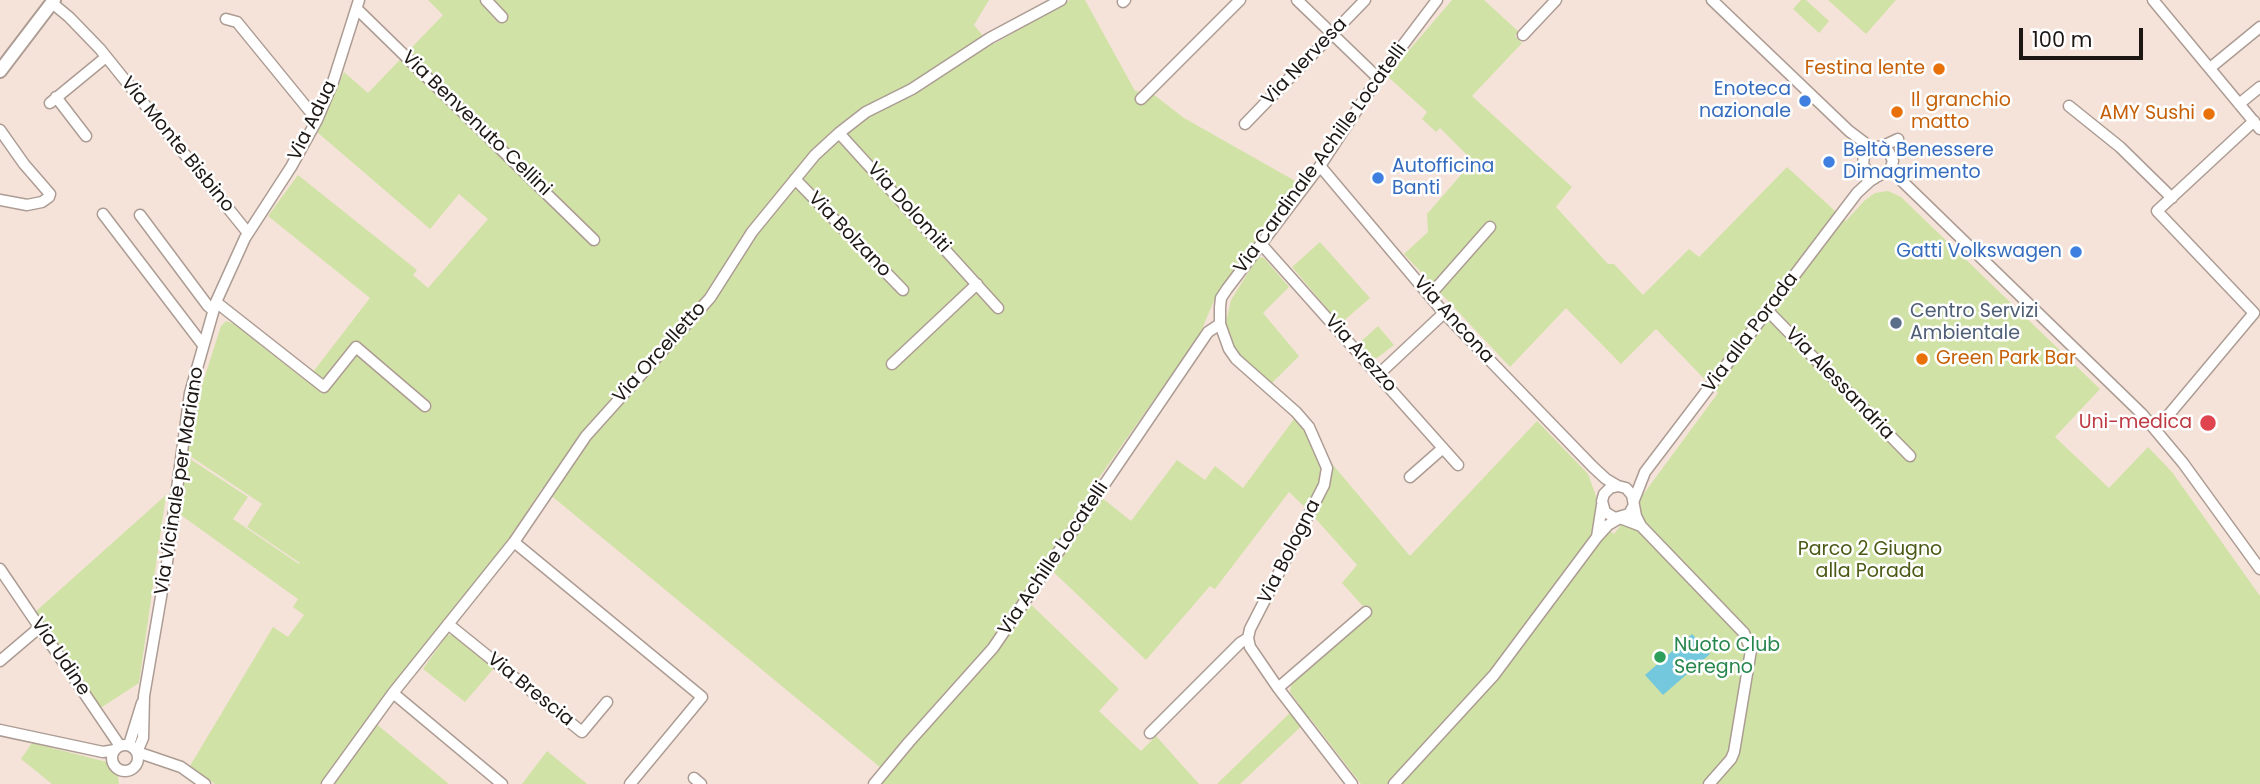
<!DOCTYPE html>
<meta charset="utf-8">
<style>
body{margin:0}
#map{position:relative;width:2260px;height:784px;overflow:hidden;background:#f5e3da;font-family:Poppins,sans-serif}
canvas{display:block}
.scale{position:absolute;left:2019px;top:28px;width:124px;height:32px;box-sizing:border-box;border:4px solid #1d1714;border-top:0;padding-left:9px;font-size:21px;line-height:24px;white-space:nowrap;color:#1d1714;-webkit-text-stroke:5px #fff;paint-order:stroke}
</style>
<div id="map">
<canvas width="2260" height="784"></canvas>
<div class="scale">100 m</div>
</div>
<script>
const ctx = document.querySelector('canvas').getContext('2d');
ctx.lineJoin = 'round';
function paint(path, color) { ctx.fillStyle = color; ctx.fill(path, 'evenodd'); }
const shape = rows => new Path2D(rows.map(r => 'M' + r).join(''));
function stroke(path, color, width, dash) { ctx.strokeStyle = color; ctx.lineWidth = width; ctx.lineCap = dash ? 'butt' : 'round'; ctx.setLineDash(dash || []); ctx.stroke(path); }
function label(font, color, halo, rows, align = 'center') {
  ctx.font = font + ' Poppins,sans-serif'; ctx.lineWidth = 5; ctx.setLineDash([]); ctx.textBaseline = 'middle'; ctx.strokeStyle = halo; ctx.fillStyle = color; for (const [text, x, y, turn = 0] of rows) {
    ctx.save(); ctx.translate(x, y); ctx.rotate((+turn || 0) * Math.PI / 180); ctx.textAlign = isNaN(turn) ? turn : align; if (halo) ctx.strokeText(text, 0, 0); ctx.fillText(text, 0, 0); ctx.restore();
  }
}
paint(shape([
 [428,0,989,0,974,25,988,42,994,44,1070,0,1085,0,1135,91,1153,94,1184,118,1297,182,1216,296,1199,336,1091,489,1131,521,1177,460,1205,480,1215,466,1243,488,1294,419,1410,556,1537,421,1588,474,1596,496,1595,520,1614,534,1718,393,1656,329,1621,364,1566,308,1510,367,1404,254,1428,232,1427,214,1473,161,1440,128,1436,132,1422,119,1427,112,1387,76,1452,0,1484,0,1519,32,1515,36,1522,43,1472,96,1572,187,1556,207,1608,264,1614,264,1643,295,1689,249,1699,257,1787,167,1846,221,1864,201,1875,193,1888,191,1901,197,2100,389,2055,437,2109,488,2148,447,2172,472,2260,596,2260,784,1361,784,1310,718,1240,784,1217,784,1299,704,1290,692,1291,685,1370,614,1342,583,1357,565,1307,509,1289,492,1215,589,1210,586,1146,660,1044,563,1022,596,1119,689,1099,711,1141,751,1156,736,1199,784,868,784,881,768,542,488,509,542,369,718,449,784,215,784,190,766,273,627,288,637,304,615,293,607,298,599,178,513,187,457,248,497,233,519,299,564,300,563,247,527,262,504,187,454,202,385,221,326,226,321,234,324,306,381,370,298,268,216,298,175,417,270,413,275,428,288,488,219,459,194,430,229,317,132,344,72,368,93,443,15],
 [1801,0,1806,0,1829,21,1819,33,1793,9],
 [1828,0,1896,0,1866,34],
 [1320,242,1370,298,1340,324,1292,267],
 [1258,257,1264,258,1289,287,1263,313,1299,356,1272,383,1245,361,1232,346,1226,322,1231,300],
 [1378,326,1394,345,1377,358,1371,358,1358,344],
 [166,495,139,683,99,709,34,613],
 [447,635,455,635,495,667,465,702,423,669],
 [32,743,111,763,118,775,119,784,52,784,21,759],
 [547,751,587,784,522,784]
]), '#d0e2a5');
paint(shape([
 [1692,634,1710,654,1663,695,1645,675]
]), '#74c8dd');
const minor = shape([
 [52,0,52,3,69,17,100,49,248,233],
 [486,0,502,17],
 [1297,0,1378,78],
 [1712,0,1849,131,1869,146,1881,147,1889,152,1893,161,1890,170,1878,176,1869,173,1863,165,1864,155,1876,147],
 [2153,0,2260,129],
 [1123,2,1125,0],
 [357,9,594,240],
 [226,19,237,22,317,120],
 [1523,35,1556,0],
 [2210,68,2260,27],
 [56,97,86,136],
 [1141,99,1240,0],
 [50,103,106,57],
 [2239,104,2260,87],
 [2069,106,2120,147,2172,198],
 [1245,124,1365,0],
 [0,130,24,164,50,194,49,197,42,202,27,205,0,200],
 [839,133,998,308],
 [1881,147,1898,139],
 [1892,165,1902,181,2142,414,2183,463,2260,569],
 [1320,166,1444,313,1593,467,1606,479,1618,486],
 [795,179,903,290],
 [103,214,203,345],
 [140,215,208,306,213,310],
 [1261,244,1458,465],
 [1430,295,1490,227],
 [216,302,324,387,356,347,425,406],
 [1768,311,1910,456],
 [892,364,977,284],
 [1379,374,1444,313],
 [2156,430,2254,313,2157,211,2254,121],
 [1410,477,1443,448],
 [1634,500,1645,472,1857,193,1870,181,1878,176],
 [1634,505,1629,514,1615,518,1605,512,1602,501,1604,494,1610,488,1618,486,1626,488,1632,495,1636,516,1641,526],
 [1597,537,1602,505],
 [514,542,702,697,630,784],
 [0,569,120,746],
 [448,624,582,732,607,702],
 [0,661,40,627],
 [1278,688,1366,612],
 [393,693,502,784],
 [0,730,103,752,115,750],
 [1150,733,1240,643,1248,638],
 '112 758a13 13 0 1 1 26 0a13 13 0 1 1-26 0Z',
 [129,745,142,703],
 [694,778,701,784],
 [205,784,181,767,137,752,143,738,144,696,167,562,190,393,216,302,245,238,291,167,317,120,333,82,359,0],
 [327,784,393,693,514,542,586,436,710,298,752,232,815,155,839,133,866,112,912,89,990,38,1061,0],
 [874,784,909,742,993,648,1208,332,1220,324],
 [1352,784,1278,688,1250,647,1248,638,1250,629,1324,485,1327,468,1309,427,1296,412,1236,359,1229,349,1220,324,1220,307,1221,298,1227,289,1320,166,1378,78,1437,0],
 [1394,784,1494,675,1597,537,1608,525,1620,518,1641,526,1744,633,1751,650,1734,752,1731,759,1709,784]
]);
const major = shape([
 [0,71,54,0]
]);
stroke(minor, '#ac9c93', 13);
stroke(major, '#ac9c93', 16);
stroke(minor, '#fff', 10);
stroke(major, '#fff', 12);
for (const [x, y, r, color] of [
 [1939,69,7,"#e8710a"],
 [1805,101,7,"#3f7fe0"],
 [1897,112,7,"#e8710a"],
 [2209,114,7,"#e8710a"],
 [1829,162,7,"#3f7fe0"],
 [1378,178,7,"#3f7fe0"],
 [2076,252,7,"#3f7fe0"],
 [1896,323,7,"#5c6f8a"],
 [1922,359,7,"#e8710a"],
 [2208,423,9,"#e0444e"],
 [1660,657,7,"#2e9e5b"]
]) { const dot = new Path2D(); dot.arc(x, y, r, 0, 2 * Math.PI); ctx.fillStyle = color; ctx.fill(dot); stroke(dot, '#fff', 2.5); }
label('19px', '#1d1714', '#fff', [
 ["Via Nervesa",1305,62,-46],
 ["Via Adua",313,121,-64],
 ["Via Benvenuto Cellini",476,124,44],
 ["Via Monte Bisbino",177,145,51],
 ["Via Cardinale Achille Locatelli",1321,159,-54],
 ["Via Dolomiti",908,208,48],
 ["Via Bolzano",849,235,46],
 ["Via Ancona",1453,320,48],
 ["Via alla Porada",1751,333,-53],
 ["Via Orcelletto",660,353,-48],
 ["Via Arezzo",1360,354,48],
 ["Via Alessandria",1839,384,46],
 ["Via Vicinale per Mariano",180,481,-81],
 ["Via Bologna",1290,552,-63],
 ["Via Achille Locatelli",1054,559,-56],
 ["Via Udine",60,657,56],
 ["Via Brescia",530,690,39]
]);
label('19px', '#c56008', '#fff', [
 ["Festina lente",1925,69],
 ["Il granchio",1911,101,"left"],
 ["matto",1911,123,"left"],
 ["AMY Sushi",2195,114],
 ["Green Park Bar",1936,359,"left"]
], 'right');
label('19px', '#366cbe', '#fff', [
 ["Enoteca",1791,90],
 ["nazionale",1791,112],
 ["Beltà Benessere",1843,151,"left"],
 ["Dimagrimento",1843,173,"left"],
 ["Autofficina",1392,167,"left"],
 ["Banti",1392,189,"left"],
 ["Gatti Volkswagen",2062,252]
], 'right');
label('19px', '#4e5e75', '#fff', [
 ["Centro Servizi",1910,312],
 ["Ambientale",1910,334]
], 'left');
label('19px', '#be3a42', '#fff', [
 ["Uni-medica",2192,423]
], 'right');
label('19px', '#4a5a15', '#fff', [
 ["Parco 2 Giugno",1870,550],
 ["alla Porada",1870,572]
]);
label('19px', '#27864d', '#fff', [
 ["Nuoto Club",1674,646],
 ["Seregno",1674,668]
], 'left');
</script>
